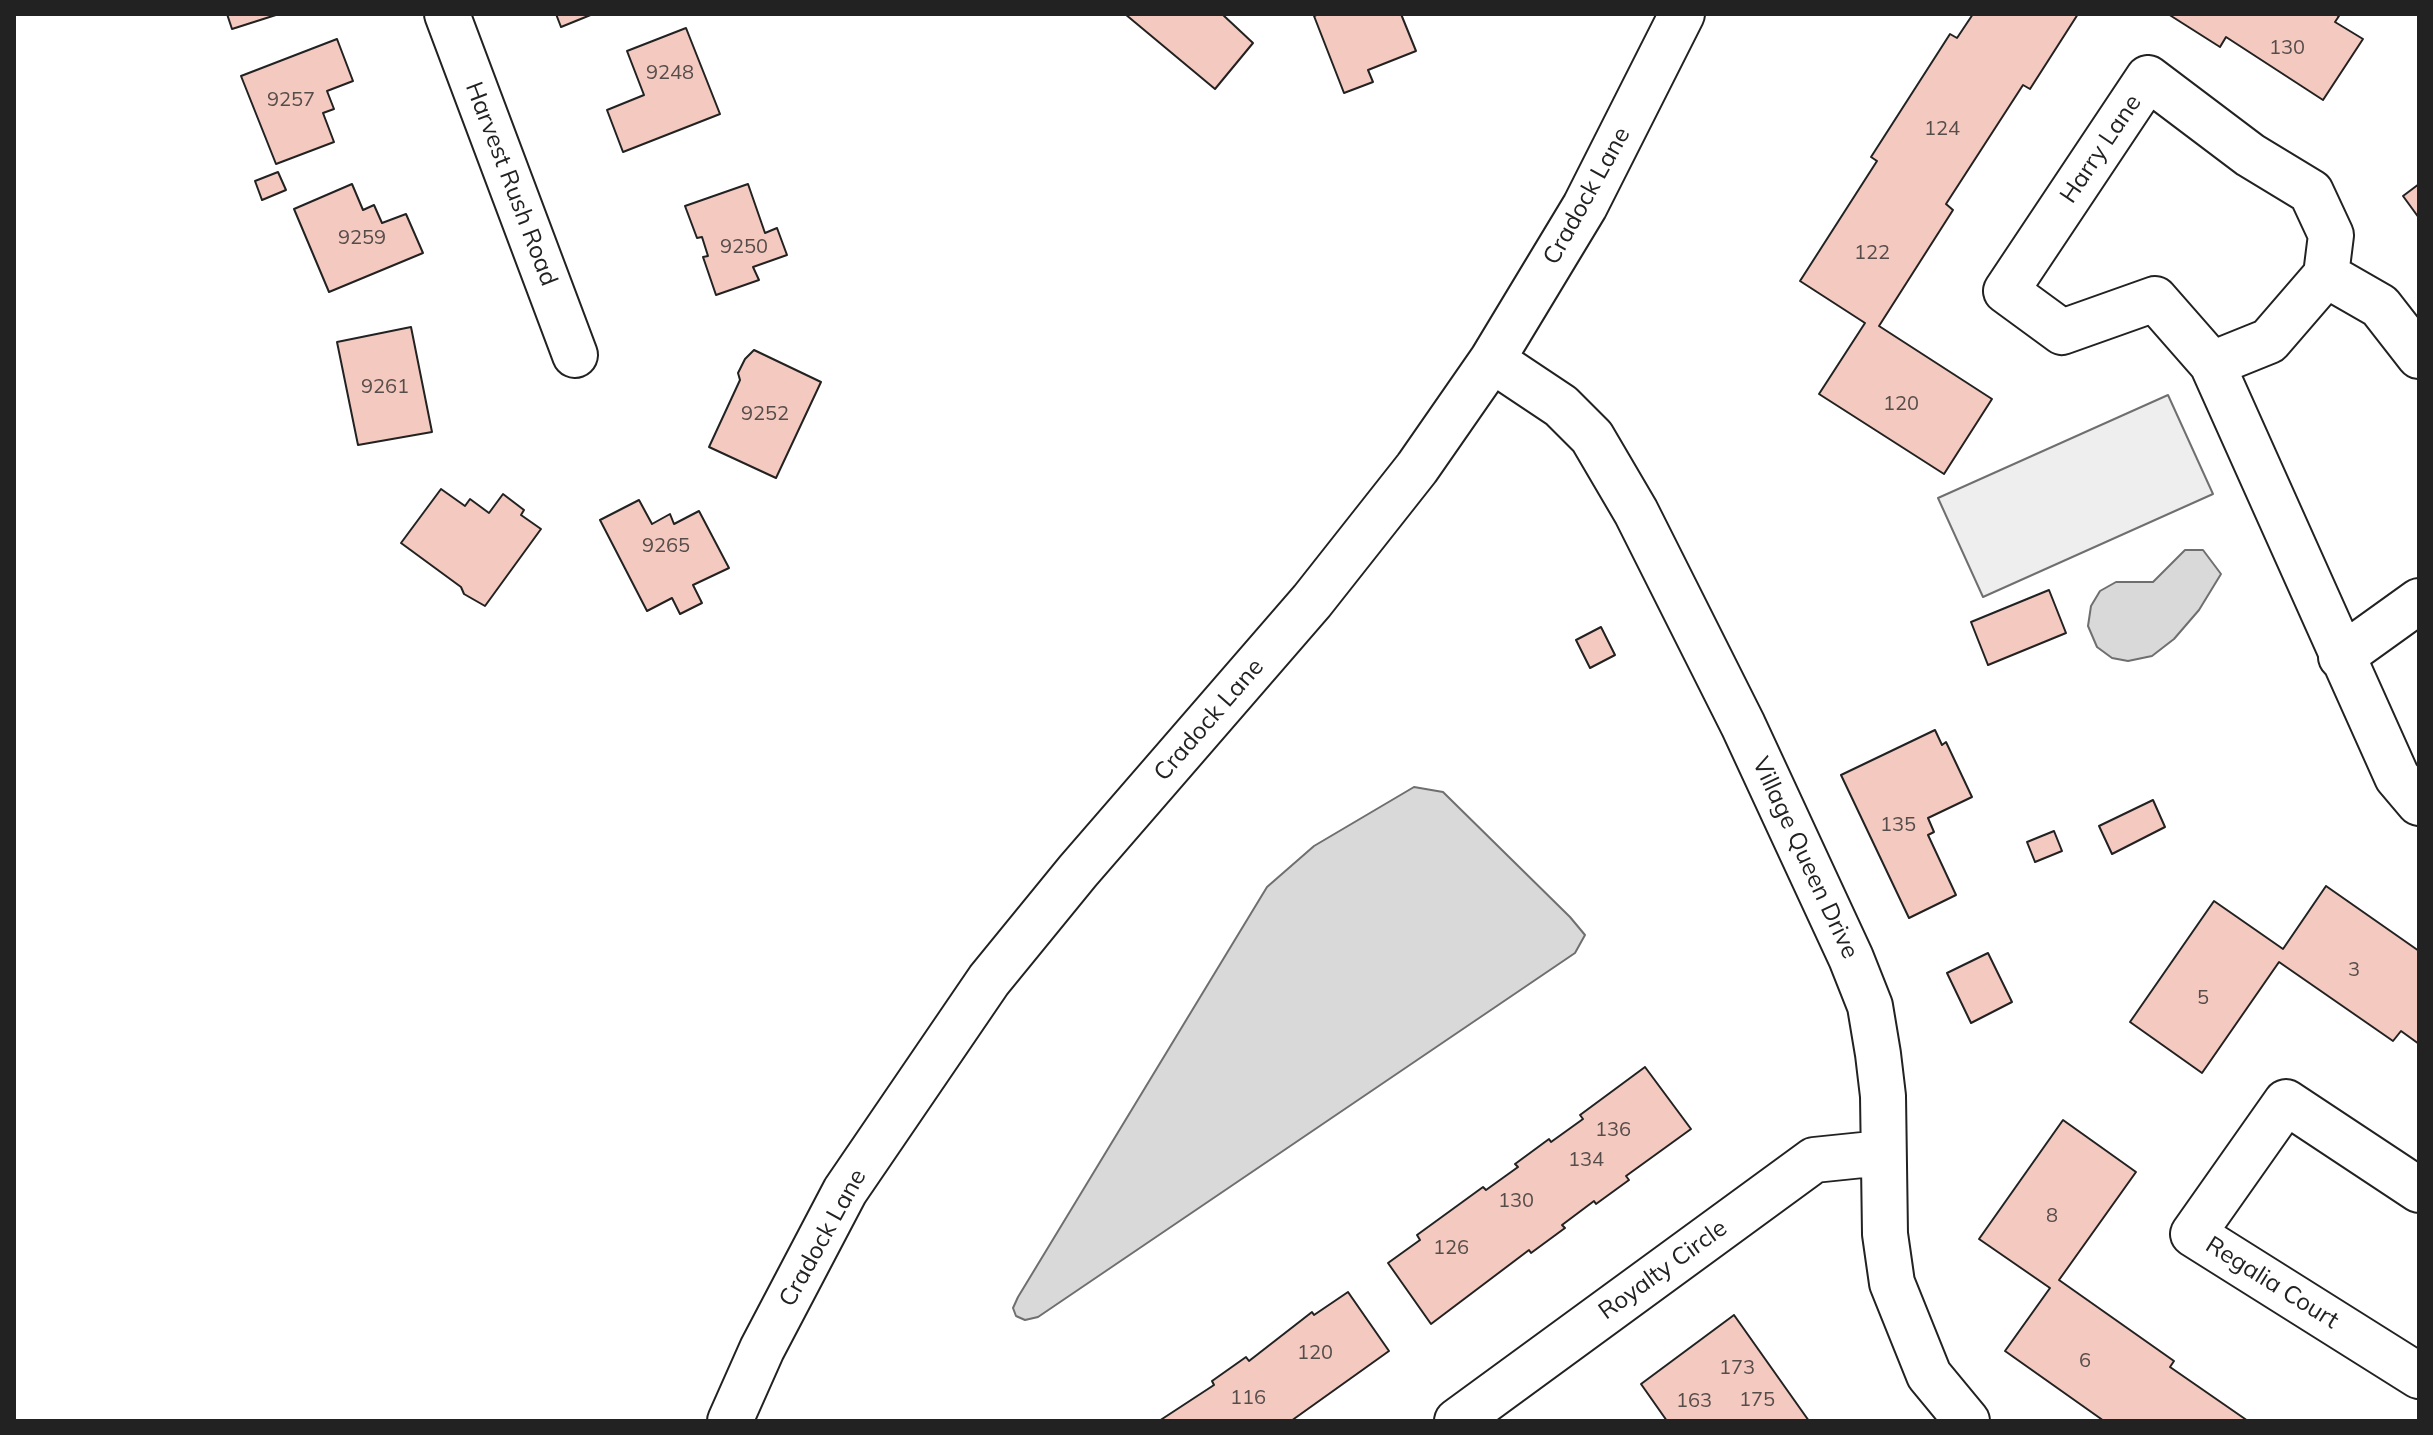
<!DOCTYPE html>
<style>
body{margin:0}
#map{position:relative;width:2433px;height:1435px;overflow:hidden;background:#fff;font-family:Mulish,sans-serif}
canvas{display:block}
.frame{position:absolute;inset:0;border:16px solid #222;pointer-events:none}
</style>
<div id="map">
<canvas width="2433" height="1435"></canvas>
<div class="frame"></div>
</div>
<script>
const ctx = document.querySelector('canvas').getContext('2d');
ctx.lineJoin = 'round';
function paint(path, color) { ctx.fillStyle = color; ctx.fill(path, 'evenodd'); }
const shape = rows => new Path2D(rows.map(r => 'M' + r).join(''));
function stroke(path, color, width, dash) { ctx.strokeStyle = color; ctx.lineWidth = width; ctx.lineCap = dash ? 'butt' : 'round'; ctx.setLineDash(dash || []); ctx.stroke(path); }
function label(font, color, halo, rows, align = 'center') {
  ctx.font = font + ' Mulish,sans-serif'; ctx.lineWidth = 6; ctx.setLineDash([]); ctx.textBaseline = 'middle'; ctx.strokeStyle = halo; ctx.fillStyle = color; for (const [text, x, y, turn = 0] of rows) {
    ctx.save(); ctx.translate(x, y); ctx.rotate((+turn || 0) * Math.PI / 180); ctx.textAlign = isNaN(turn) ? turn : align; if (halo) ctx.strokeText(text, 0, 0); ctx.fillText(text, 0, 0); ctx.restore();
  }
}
const green = shape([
 [2168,395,2213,494,1983,597,1938,498,2168,395]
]);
paint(green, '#eee');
stroke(green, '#6f6f6f', 2);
const water = shape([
 [2185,550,2203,550,2221,574,2199,610,2174,639,2152,656,2128,661,2112,658,2097,647,2088,626,2091,606,2100,591,2116,582,2153,582,2185,550],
 [1414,787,1443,792,1570,917,1585,935,1575,953,1038,1317,1025,1320,1016,1316,1013,1308,1018,1297,1267,887,1314,846,1414,787]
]);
paint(water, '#d9d9d9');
stroke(water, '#6f6f6f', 2);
const building = shape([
 [227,14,279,14,232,29,227,14],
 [556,14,593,14,561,27,556,14],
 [1125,14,1222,14,1253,43,1215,89,1125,14],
 [1319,14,1401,14,1416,51,1368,70,1373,82,1344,93,1314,16,1319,14],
 [1973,14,2078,14,2030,89,2023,85,1946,204,1953,210,1879,326,1992,399,1944,474,1819,394,1865,323,1800,281,1877,161,1871,157,1950,34,1957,38,1973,14],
 [2168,14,2335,14,2339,16,2335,22,2363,39,2323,100,2226,37,2220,47,2168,14],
 [686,28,720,114,623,152,607,110,644,95,627,51,686,28],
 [337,39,353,81,327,91,334,109,323,113,334,142,276,164,241,76,337,39],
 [278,172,286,190,262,200,255,181,278,172],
 [352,184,363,210,374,205,382,223,406,214,423,253,329,292,294,209,352,184],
 [748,184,765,233,777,228,787,255,753,267,759,280,716,295,703,257,708,256,702,237,697,238,685,206,748,184],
 [2419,184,2419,218,2403,196,2419,184],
 [411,327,432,432,358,445,337,342,411,327],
 [754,350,821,382,776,478,709,447,740,380,738,373,745,359,754,350],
 [441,489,465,506,470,499,489,513,503,494,524,510,521,515,541,529,485,606,464,594,461,587,401,543,441,489],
 [639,500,652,524,670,514,674,524,699,511,729,568,693,585,702,603,680,614,672,598,647,611,600,520,639,500],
 [2049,590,2066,633,1988,665,1971,622,2049,590],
 [1601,627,1615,655,1590,668,1576,640,1601,627],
 [1935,730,1942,745,1946,742,1972,797,1928,818,1934,832,1928,835,1956,895,1909,918,1841,775,1935,730],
 [2153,800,2165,827,2112,854,2099,826,2153,800],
 [2054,831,2062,851,2035,862,2027,842,2054,831],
 [2326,886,2419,951,2419,1044,2401,1031,2393,1041,2279,962,2202,1073,2130,1022,2214,901,2283,949,2326,886],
 [1988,953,2012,1002,1971,1023,1947,973,1988,953],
 [1645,1067,1691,1129,1626,1176,1629,1180,1596,1204,1594,1201,1562,1225,1565,1228,1531,1253,1529,1250,1431,1324,1388,1263,1420,1240,1417,1235,1483,1187,1486,1190,1518,1167,1515,1164,1549,1139,1551,1142,1583,1119,1580,1115,1645,1067],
 [2063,1120,2136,1172,2059,1280,2174,1361,2170,1367,2248,1421,2104,1421,2005,1351,2050,1288,1979,1239,2063,1120],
 [1348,1292,1389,1351,1291,1421,1159,1421,1214,1385,1212,1381,1246,1357,1249,1361,1312,1312,1314,1315,1348,1292],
 [1734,1315,1809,1421,1667,1421,1641,1384,1734,1315]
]);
paint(building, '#f3c9c0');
stroke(building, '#222', 2);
const minor = shape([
 [447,14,575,355],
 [2148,78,2250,155,2311,192,2331,235,2326,275,2269,341,2212,364,2155,299,2062,332,2006,291,2148,78],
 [2326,275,2380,306,2419,356],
 [1492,360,1561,406,1592,437,1636,512,1743,725,1851,958,1870,1006,1878,1054,1883,1096,1885,1234,1892,1283,1929,1375,1967,1421],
 [2212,364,2397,777,2419,803],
 [2341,657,2419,601],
 [2419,1190,2286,1102,2193,1234,2419,1376],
 [730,1421,762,1349,845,1191,989,980,1078,871,1312,601,1417,468,1492,360,1585,206,1682,14],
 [1457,1421,1814,1160,1882,1153]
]);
stroke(minor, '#222', 48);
stroke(minor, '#fff', 44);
label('20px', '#564c4a', null, [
 ["130",2287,48],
 ["9248",670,73],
 ["9257",291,100],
 ["124",1942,129],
 ["9259",362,238],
 ["9250",744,247],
 ["122",1872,253],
 ["9261",385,387],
 ["120",1901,404],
 ["9252",765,414],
 ["9265",666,546],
 ["135",1898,825],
 ["3",2354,970],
 ["5",2203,998],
 ["136",1613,1130],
 ["134",1586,1160],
 ["130",1516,1201],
 ["8",2052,1216],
 ["126",1451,1248],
 ["120",1315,1353],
 ["6",2085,1361],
 ["173",1737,1368],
 ["116",1248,1398],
 ["175",1757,1400],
 ["163",1694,1401]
]);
label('24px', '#222', '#fff', [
 ["Harry Lane",2101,149,-56],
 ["Harvest Rush Road",511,184,69],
 ["Cradock Lane",1587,196,-61],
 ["Cradock Lane",1209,720,-49],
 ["Village Queen Drive",1805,858,65],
 ["Cradock Lane",823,1238,-61],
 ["Royalty Circle",1663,1270,-36],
 ["Regalia Court",2272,1283,32]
]);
</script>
